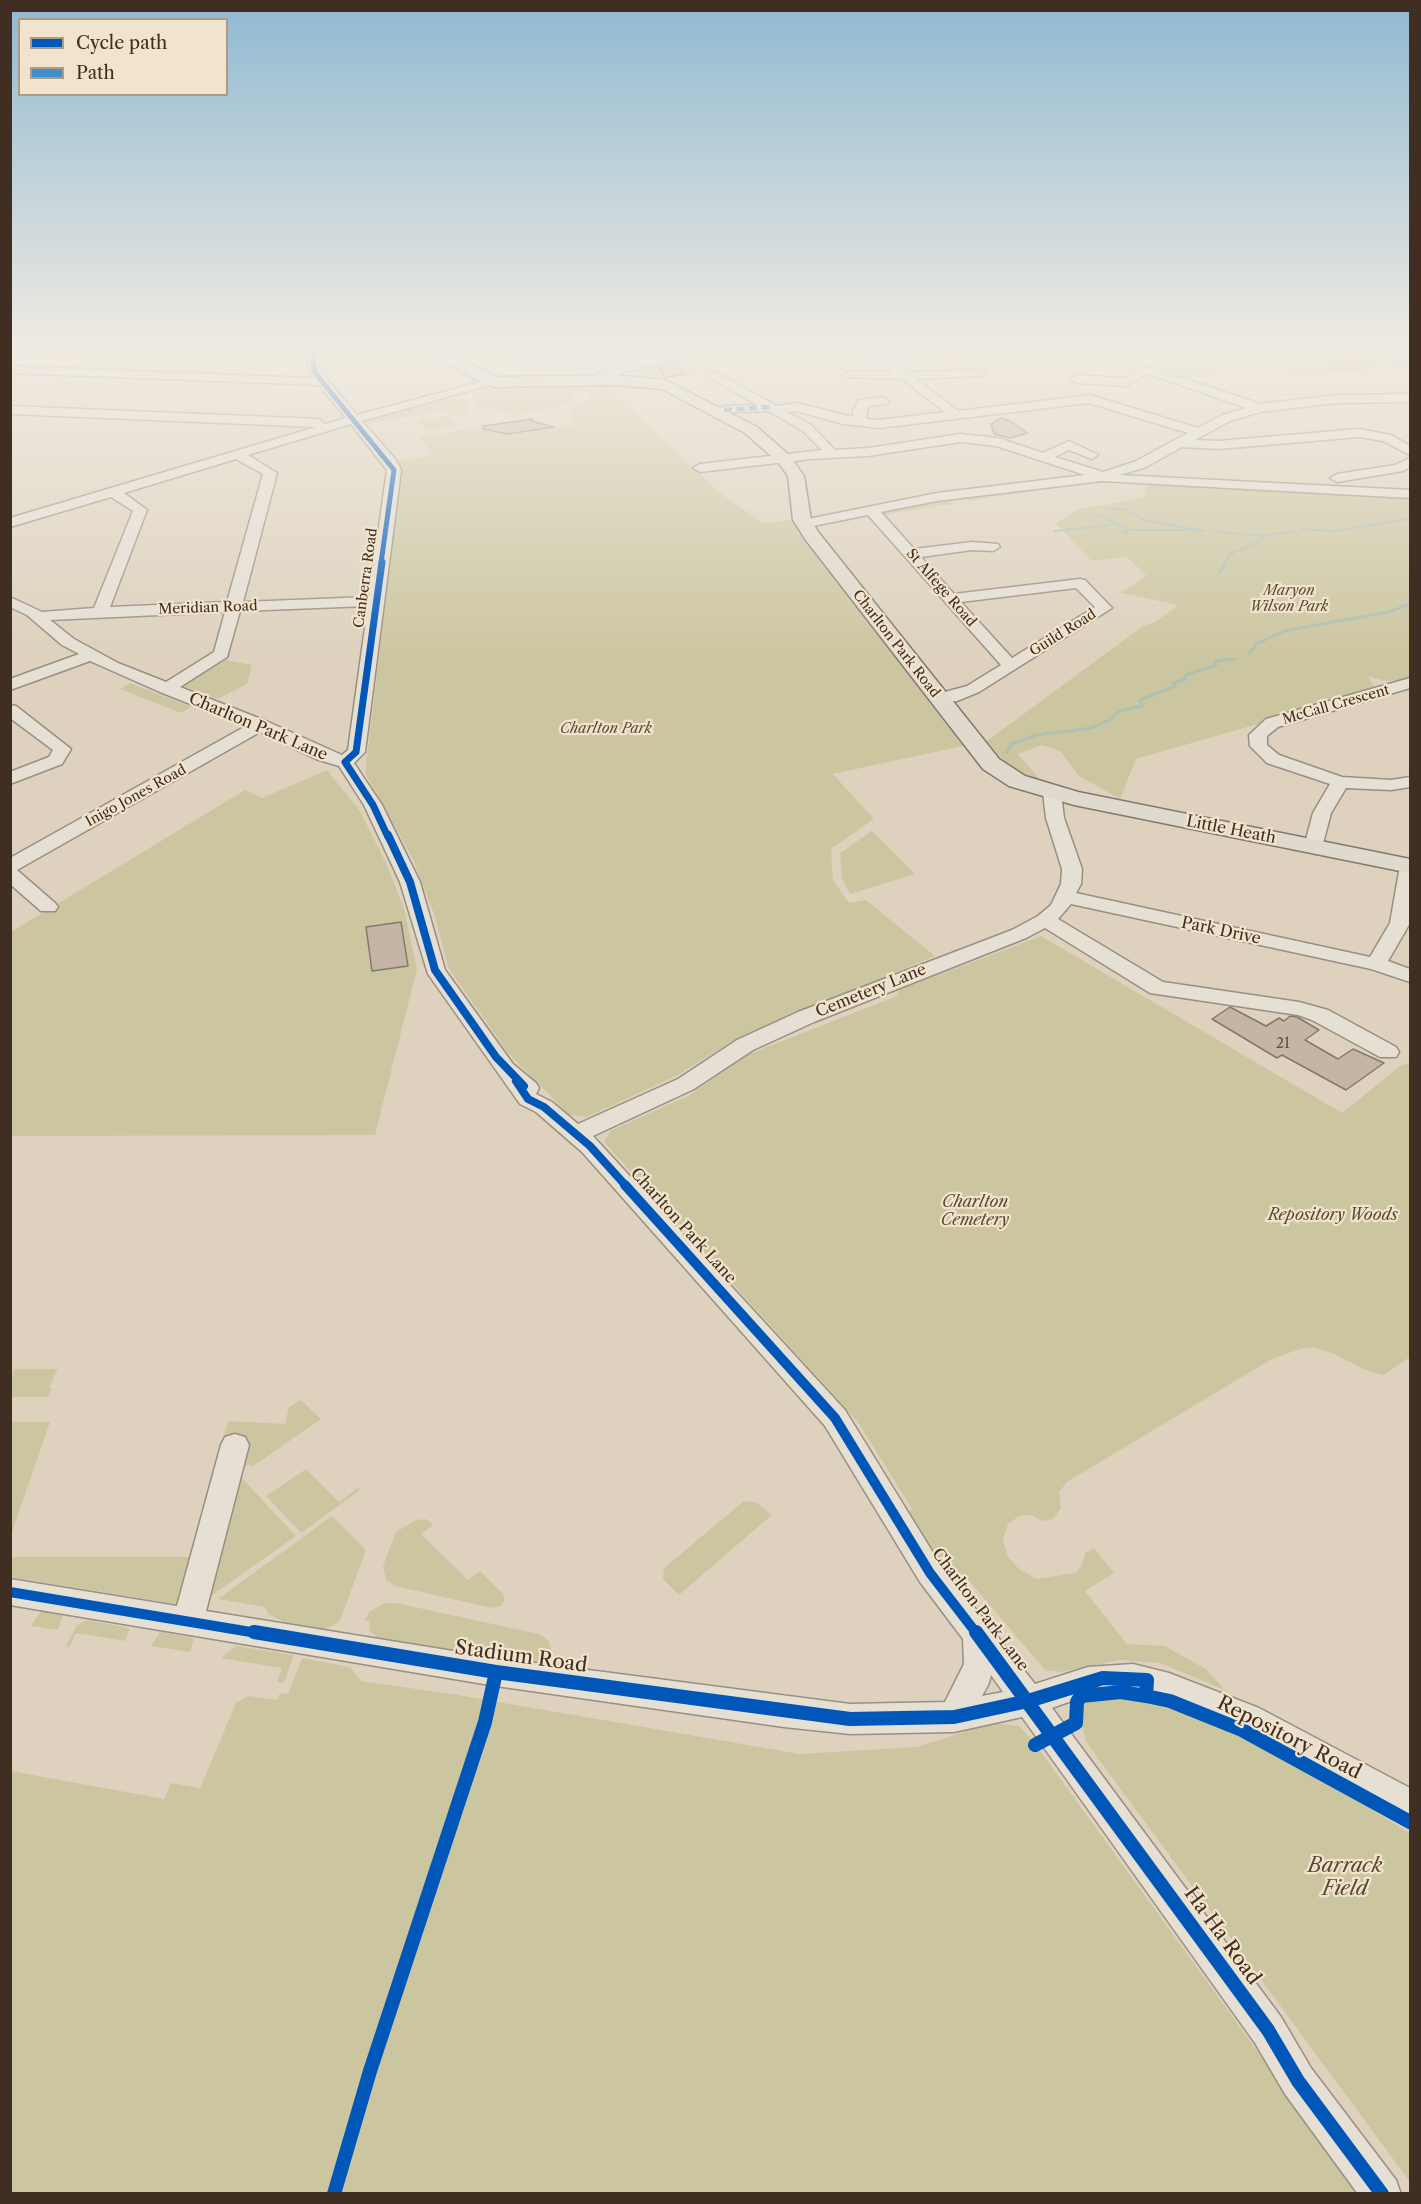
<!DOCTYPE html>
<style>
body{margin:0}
#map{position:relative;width:1421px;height:2204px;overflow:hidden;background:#ded2be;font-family:"Libre Caslon Text",serif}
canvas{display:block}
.frame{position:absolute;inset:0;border:12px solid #402e23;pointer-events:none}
.legend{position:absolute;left:18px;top:18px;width:210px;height:78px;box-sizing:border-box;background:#f2e4cc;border:2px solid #ab9b88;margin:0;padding:8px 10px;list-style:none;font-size:18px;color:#402e23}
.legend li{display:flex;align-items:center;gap:12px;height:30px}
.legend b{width:30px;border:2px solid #ab9b88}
</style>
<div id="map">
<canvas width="1421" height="2204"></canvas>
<div class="frame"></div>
<ul class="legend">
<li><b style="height:8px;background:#0057b8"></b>Cycle path</li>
<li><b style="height:8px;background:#3f90cb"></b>Path</li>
</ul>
</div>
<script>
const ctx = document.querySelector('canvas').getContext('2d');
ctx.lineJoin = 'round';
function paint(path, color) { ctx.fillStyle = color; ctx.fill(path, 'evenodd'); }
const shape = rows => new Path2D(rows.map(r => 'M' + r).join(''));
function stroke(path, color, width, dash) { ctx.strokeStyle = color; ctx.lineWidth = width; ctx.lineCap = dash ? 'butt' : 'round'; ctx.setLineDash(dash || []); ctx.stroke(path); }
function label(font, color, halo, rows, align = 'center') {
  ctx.font = font + ' "Libre Caslon Text",serif'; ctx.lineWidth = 4.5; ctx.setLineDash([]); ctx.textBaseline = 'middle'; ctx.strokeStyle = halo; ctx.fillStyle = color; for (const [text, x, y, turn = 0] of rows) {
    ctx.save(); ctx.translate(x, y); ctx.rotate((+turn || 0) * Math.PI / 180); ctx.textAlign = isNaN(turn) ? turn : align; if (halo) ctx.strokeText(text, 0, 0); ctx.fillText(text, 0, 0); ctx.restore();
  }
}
paint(shape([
 [1061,348,1104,348,1133,364,1085,363],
 [1161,348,1387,348,1410,368,1341,375,1225,369,1187,380,1166,372,1169,369,1175,369,1176,362,1161,354],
 [675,359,681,359,697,373,656,380,644,379,633,368],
 [604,384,720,493,763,523,791,520,800,536,963,746,833,774,874,819,831,849,833,880,849,903,866,900,935,956,729,1043,678,1075,587,1117,569,1115,508,1053,449,969,434,914,413,859,365,773,401,476,399,461,433,455,420,437,494,425,508,435,575,425,569,417,574,416,569,410,592,399,586,392,570,394,572,400,565,405,515,415,479,406,472,396,476,392,495,387],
 [449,399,460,399,466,404,468,409,464,415,457,418,448,410,367,424,373,418],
 [449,415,459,426,427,431,417,420],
 [1147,483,1410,495,1410,680,1386,681,1368,677,1376,690,1136,759,1120,799,1079,776,1060,751,1042,745,1018,754,1042,782,1007,766,987,741,1143,626,1155,622,1178,605,1121,593,1146,575,1127,557,1092,561,1056,524,1076,510,1144,497],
 [1075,484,885,515,881,511,946,497,954,503,968,501,962,495,978,493,985,498,998,496,993,490],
 [226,660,252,665,247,684,218,699,182,686],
 [130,683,191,707,181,713,120,689],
 [327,770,360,811,385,861,404,908,417,969,375,1135,11,1136,11,932,245,790,262,798],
 [872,831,915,874,850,894,842,879,840,853],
 [1041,936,1342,1113,1399,1067,1410,1062,1410,1357,1384,1375,1370,1372,1334,1354,1314,1347,1300,1349,1272,1359,1067,1482,1059,1492,1061,1508,1053,1519,1042,1521,1031,1515,1019,1516,1008,1524,1003,1540,1008,1557,1020,1570,1037,1579,1075,1573,1082,1565,1085,1553,1094,1548,1114,1573,1085,1591,1127,1644,1165,1646,1206,1669,1225,1690,1160,1663,1119,1660,1062,1672,1045,1670,970,1582,940,1566,905,1516,912,1509,858,1422,604,1142,610,1131,688,1096,749,1054,897,996,899,990],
 [14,1369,58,1369,49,1387,52,1388,48,1397,11,1397,11,1379],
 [301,1400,321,1419,252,1467,249,1464,237,1473,296,1536,201,1603,222,1443,228,1421,285,1424,289,1407],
 [11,1422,50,1422,11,1535,10,1422],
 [306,1469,339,1502,358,1488,360,1490,301,1533,266,1496],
 [744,1501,757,1503,772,1515,679,1595,663,1579,664,1568],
 [332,1516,366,1550,341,1618,336,1624,322,1630,292,1626,268,1614,265,1607,218,1599],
 [426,1519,433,1525,421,1534,468,1580,480,1571,503,1594,505,1600,501,1606,492,1608,395,1586,386,1580,383,1566,396,1532,416,1520],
 [10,1557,203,1557,183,1605,11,1577],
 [385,1603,396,1603,539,1634,549,1641,552,1653,549,1659,546,1657,537,1661,526,1662,379,1639,370,1631,369,1621,364,1620,370,1611],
 [41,1611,63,1615,58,1630,31,1626],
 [87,1620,129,1628,129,1631,125,1641,76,1633,69,1647,66,1646,77,1625],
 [160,1632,194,1638,190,1652,151,1646],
 [236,1646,294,1655,284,1683,277,1682,282,1668,221,1658],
 [302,1658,350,1667,361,1681,458,1695,800,1754,917,1747,992,1723,1019,1726,1033,1741,1279,2081,1364,2193,11,2194,11,1771,164,1799,171,1783,200,1788,236,1703,248,1696,277,1700,280,1693,288,1694],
 [1110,1694,1188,1711,1256,1740,1410,1833,1410,2182,1086,1742,1081,1722,1082,1708,1088,1699]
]), '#ccc6a0');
stroke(shape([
 [1108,509,1124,509,1147,521,1204,531],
 [1098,515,1131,530,1198,530],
 [1301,529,1333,531,1410,519],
 [1055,531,1112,525],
 [1120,532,1127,531,1128,534],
 [1215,532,1265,536,1293,531],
 [1225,563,1230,554,1251,546,1265,536]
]), '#adc0b2', 2);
stroke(shape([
 [1219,573,1226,562],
 [1250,653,1256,644,1284,631,1388,612,1410,604],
 [1007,753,1011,744,1037,735,1092,728,1109,720,1119,711,1142,706,1140,700,1175,686,1174,683,1185,679,1186,675,1216,665,1216,661,1234,659]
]), '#adc0b2', 3);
const building = shape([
 [1330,348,1369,348,1372,359,1357,369,1334,371,1330,348],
 [675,363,684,375,665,377,658,366,675,363],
 [1001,418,1010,421,1028,433,1010,438,994,434,991,424,1001,418],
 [533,419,531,421,554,427,508,434,483,429,483,426,533,419],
 [401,922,408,966,372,971,366,927,401,922],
 [1230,1007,1266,1026,1279,1018,1284,1021,1290,1016,1297,1017,1319,1030,1305,1040,1338,1059,1353,1049,1384,1063,1346,1090,1282,1055,1277,1058,1212,1019,1230,1007]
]);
paint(building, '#c6b4a5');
stroke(building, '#82796e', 1.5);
const minor = shape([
 [23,348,50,348,10,357,10,350,23,348],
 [309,348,321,348,319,365,322,373,357,415,495,378,501,382,362,421,396,460,401,470,365,752,354,763,382,805,420,882,445,970,513,1064,536,1083,539,1088,536,1094,552,1102,578,1124,678,1079,737,1040,798,1012,1012,930,1038,916,1051,905,1061,884,1062,869,1046,818,1043,793,1046,789,1058,789,1061,793,1064,818,1082,869,1081,884,1076,893,1370,957,1390,923,1400,866,1403,862,1410,860,1410,923,1388,961,1410,969,1410,982,1371,969,1071,904,1058,919,1163,982,1299,1002,1328,1010,1396,1047,1399,1052,1396,1057,1380,1057,1312,1020,1298,1015,1150,993,1045,928,1026,938,814,1022,753,1050,694,1089,593,1136,845,1410,940,1564,1035,1684,1088,1667,1133,1664,1169,1673,1259,1708,1410,1788,1410,1821,1237,1728,1168,1701,1133,1692,1088,1695,1052,1708,1281,2017,1311,2068,1396,2180,1401,2194,1358,2194,1285,2094,1255,2043,1022,1717,954,1732,850,1734,784,1727,496,1686,10,1605,10,1579,177,1606,221,1445,225,1437,235,1434,245,1437,249,1445,206,1611,496,1658,850,1704,945,1702,964,1664,963,1639,920,1582,825,1426,582,1152,536,1112,520,1104,428,974,400,882,364,805,339,766,316,759,260,732,17,870,55,903,58,907,55,911,41,911,10,884,10,858,246,726,160,692,90,661,10,690,10,679,79,654,62,645,27,615,10,607,10,597,42,612,94,608,133,511,111,497,10,527,10,518,316,427,10,414,10,406,319,419,325,424,346,418,319,385,10,373,10,366,313,378,307,365,309,348],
 [351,424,387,470,369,597,243,602,277,473,248,455,351,424],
 [236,459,263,474,227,602,110,607,147,510,124,493,236,459],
 [368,606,348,750,342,755,266,721,180,687,227,657,240,611,368,606],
 [225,612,214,652,166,682,118,663,74,639,50,620,225,612],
 [991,1675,1003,1692,982,1696,989,1683,991,1675],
 [502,348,518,348,533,355,546,356,583,353,593,348,609,348,618,353,607,358,546,362,527,360,502,348],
 [692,348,714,348,635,369,608,378,605,383,595,380,599,373,627,364,692,348],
 [867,348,970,348,965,352,928,351,885,355,908,372,985,370,985,374,981,376,916,379,958,411,1090,395,1198,428,1222,415,1247,408,1148,374,1126,386,1076,383,1070,379,1076,375,1124,378,1147,366,1260,404,1336,395,1410,394,1410,402,1336,403,1260,412,1230,421,1195,440,1219,441,1359,429,1391,435,1410,446,1410,455,1383,441,1359,437,1219,449,1182,447,1144,468,1119,475,1410,490,1410,498,1102,481,937,501,881,512,914,549,972,542,998,544,1000,547,993,551,972,550,921,557,954,594,1080,579,1085,580,1112,608,979,692,957,701,934,703,932,699,934,695,967,686,1001,665,868,515,803,528,796,524,803,520,937,493,1085,475,996,446,961,442,868,456,810,459,700,472,693,468,700,464,822,450,803,431,769,411,720,413,718,410,724,406,757,405,709,377,709,373,713,371,777,406,797,403,853,417,853,411,859,400,883,397,889,401,887,404,868,406,866,419,879,420,945,412,902,379,845,377,843,375,849,371,893,372,871,355,867,348],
 [1089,403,1188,433,1134,462,1103,472,1055,457,1069,450,1092,459,1098,455,1069,441,1043,453,998,438,961,434,868,448,835,450,811,425,787,412,797,411,843,424,879,428,1089,403],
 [1076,588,1095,607,1012,658,961,602,1076,588],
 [1387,348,1400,348,1410,357,1410,366,1406,365,1387,348],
 [1410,458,1410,467,1403,471,1337,482,1330,478,1337,474,1395,465,1410,458],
 [1410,678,1410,688,1278,727,1267,736,1267,745,1279,755,1342,777,1391,780,1410,777,1410,787,1391,790,1346,788,1331,813,1322,847,1320,851,1306,851,1304,847,1313,813,1330,784,1267,763,1250,746,1249,735,1266,719,1410,678],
 [10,705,16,706,71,749,62,764,10,784,10,772,49,757,53,750,10,718,10,705]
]);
const major = shape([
 [422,348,440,348,497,377,614,375,665,380,757,427,790,456,804,476,811,520,819,533,999,759,1025,776,1078,792,1410,859,1410,873,1074,805,1009,786,983,769,805,539,793,520,788,476,778,462,745,433,662,389,614,385,495,387,474,379,422,348]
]);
stroke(minor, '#988f83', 3);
stroke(major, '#82796e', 3);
paint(minor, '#e5dfd4');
paint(major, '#e0d9cd');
stroke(shape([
 [724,410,770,407]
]), '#3f90cb', 4.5, [8, 4.5]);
stroke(shape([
 [315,348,313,365,316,374,394,470,381,563]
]), '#0057b8', 5);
stroke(shape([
 [382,562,356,752,345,762,373,805,388,837]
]), '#0057b8', 7);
stroke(shape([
 [388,835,410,882,435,970,496,1057,524,1086],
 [516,1081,528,1099,544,1107,590,1146,627,1187]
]), '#0057b8', 8);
stroke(shape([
 [625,1185,835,1418,930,1573,977,1634],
 [10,1592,263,1634]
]), '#0057b8', 10);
stroke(shape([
 [254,1632,496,1672,850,1719,954,1717,1028,1701,1103,1678,1147,1680,1146,1696],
 [976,1632,1268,2030,1298,2081,1382,2194],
 [1035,1745,1076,1723,1077,1702,1081,1696,1121,1692,1146,1696,1170,1701,1242,1730,1410,1822],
 [334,2194,370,2071,485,1722,496,1672]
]), '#0057b8', 14);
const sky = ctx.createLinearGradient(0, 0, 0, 657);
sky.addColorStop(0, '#90b9d2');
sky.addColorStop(0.53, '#f0ebe2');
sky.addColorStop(1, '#f0ebe200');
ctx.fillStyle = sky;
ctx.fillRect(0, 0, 1421, 657);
label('14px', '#402e23', '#f2e4cc', [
 ["Canberra Road",366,578,-82],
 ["St Alfege Road",941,588,49],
 ["Meridian Road",208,608,-2],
 ["Guild Road",1063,633,-32],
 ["Charlton Park Road",896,644,52],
 ["McCall Crescent",1336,705,-16],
 ["Inigo Jones Road",136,796,-29]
]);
label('italic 14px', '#594a37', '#f2e4cc', [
 ["Maryon",1289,591],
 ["Wilson Park",1289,607],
 ["Charlton Park",606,729]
]);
label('14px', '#625044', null, [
 ["21",1283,1044]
]);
label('16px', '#402e23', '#f2e4cc', [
 ["Charlton Park Lane",258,727,23],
 ["Little Heath",1231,830,11],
 ["Park Drive",1221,931,12],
 ["Cemetery Lane",871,991,-22],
 ["Charlton Park Lane",683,1226,48],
 ["Charlton Park Lane",980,1610,53]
]);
label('italic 16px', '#594a37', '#f2e4cc', [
 ["Charlton",975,1202],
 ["Cemetery",975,1220],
 ["Repository Woods",1333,1215]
]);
label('20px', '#402e23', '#f2e4cc', [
 ["Stadium Road",521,1657,8],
 ["Repository Road",1289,1738,27],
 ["Ha Ha Road",1222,1936,54]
]);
label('italic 20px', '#594a37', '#f2e4cc', [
 ["Barrack",1345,1866],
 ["Field",1345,1889]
]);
</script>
